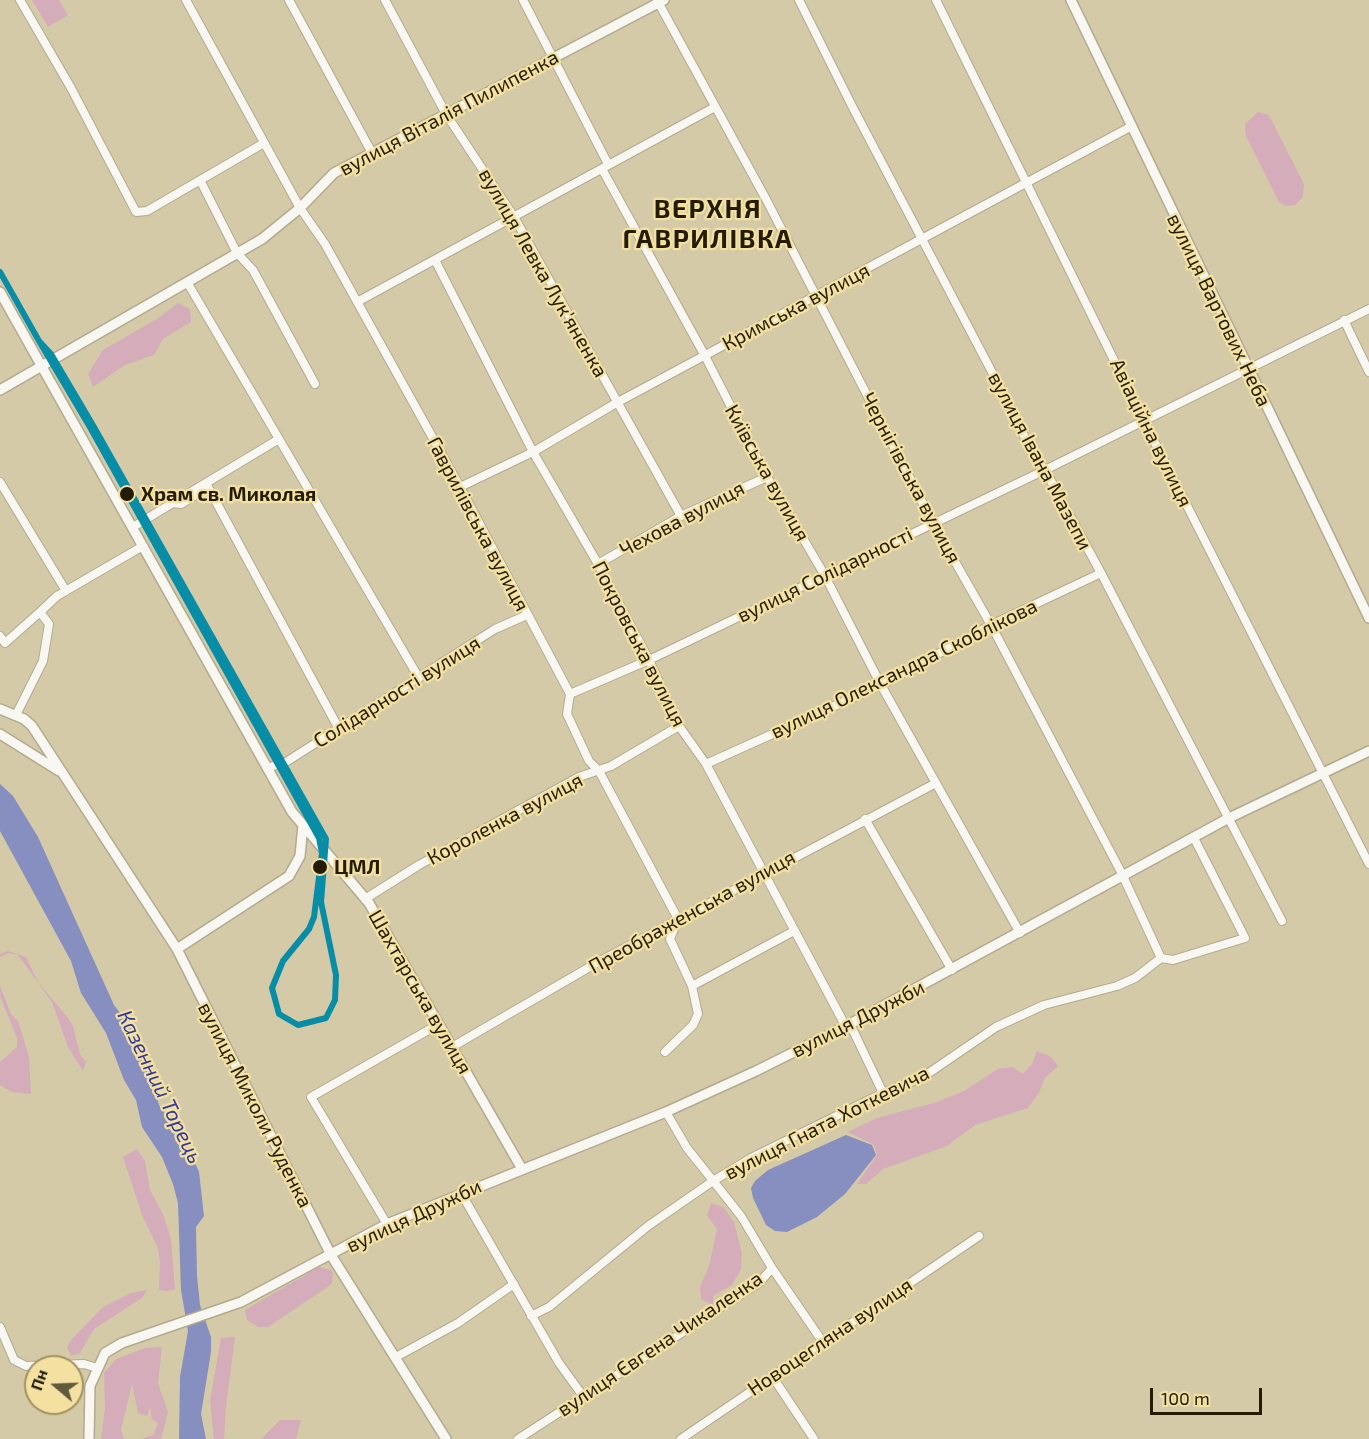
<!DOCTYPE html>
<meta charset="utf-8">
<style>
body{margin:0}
#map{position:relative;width:1369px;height:1439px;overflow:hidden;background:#d4caa8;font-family:"Exo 2",sans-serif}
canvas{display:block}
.north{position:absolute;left:24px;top:1355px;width:60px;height:60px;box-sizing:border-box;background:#f4e1a1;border:2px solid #a09262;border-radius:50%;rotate:289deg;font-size:16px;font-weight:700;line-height:24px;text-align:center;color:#231c03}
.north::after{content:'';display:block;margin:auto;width:21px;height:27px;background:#61593d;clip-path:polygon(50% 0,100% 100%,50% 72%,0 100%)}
.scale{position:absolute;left:1150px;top:1388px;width:112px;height:27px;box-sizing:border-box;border:3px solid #231c03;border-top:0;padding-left:8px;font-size:18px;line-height:21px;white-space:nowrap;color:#231c03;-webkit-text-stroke:4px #f4e1a1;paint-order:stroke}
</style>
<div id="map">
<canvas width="1369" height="1439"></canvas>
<div class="north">Пн</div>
<div class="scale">100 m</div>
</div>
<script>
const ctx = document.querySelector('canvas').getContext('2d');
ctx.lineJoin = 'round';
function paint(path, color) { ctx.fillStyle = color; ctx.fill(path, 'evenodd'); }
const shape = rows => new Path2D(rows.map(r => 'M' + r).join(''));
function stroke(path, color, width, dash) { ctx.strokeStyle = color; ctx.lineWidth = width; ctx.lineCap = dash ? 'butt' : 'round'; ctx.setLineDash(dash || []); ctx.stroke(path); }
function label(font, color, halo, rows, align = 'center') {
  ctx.font = font + ' "Exo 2",sans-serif'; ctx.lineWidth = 4.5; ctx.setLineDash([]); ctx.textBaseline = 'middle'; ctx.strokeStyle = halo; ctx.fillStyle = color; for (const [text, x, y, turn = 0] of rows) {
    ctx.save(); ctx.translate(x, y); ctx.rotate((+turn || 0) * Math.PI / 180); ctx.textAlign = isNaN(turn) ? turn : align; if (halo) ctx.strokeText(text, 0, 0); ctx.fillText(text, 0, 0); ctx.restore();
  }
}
paint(shape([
 [32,0,59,0,68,15,48,27],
 [1258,112,1269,115,1272,121,1304,184,1303,197,1295,205,1286,206,1279,202,1246,136,1245,124],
 [178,303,190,309,191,322,163,339,154,355,125,365,93,387,88,374,103,350,157,319],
 [8,951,26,957,38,982,68,1018,73,1026,80,1054,86,1062,83,1071,68,1047,52,1002,18,955,9,953,0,957,0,954],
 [0,986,11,1014,18,1021,29,1057,31,1094,12,1092,0,1085,0,1062,17,1047,17,1038,0,996],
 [1037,1051,1050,1056,1058,1066,1044,1079,1039,1093,1028,1108,975,1125,947,1146,883,1169,866,1184,857,1184,877,1155,874,1145,848,1132,877,1118,934,1103,964,1091,998,1069,1013,1067,1023,1074,1032,1064],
 [137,1149,145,1161,150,1190,163,1214,171,1239,175,1289,167,1291,159,1290,160,1260,157,1246,142,1215,123,1157],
 [711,1203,723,1207,734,1222,742,1253,741,1269,732,1285,713,1296,713,1305,701,1299,700,1287,709,1266,717,1229,707,1216],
 [319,1267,331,1270,333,1274,332,1283,329,1286,268,1327,258,1327,247,1320,245,1310],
 [147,1290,142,1298,94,1329,80,1353,71,1356,67,1347,71,1340,103,1307,131,1293],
 [235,1337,226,1406,224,1439,214,1439,210,1401,221,1338],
 [162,1347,158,1383,168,1412,161,1439,142,1439,153,1435,158,1423,152,1419,150,1407,147,1416,138,1413,132,1384,121,1430,124,1439,101,1439,105,1408,104,1373,116,1359,145,1348],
 [280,1420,301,1420,296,1439,261,1439]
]), '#d5acba');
paint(shape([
 [0,784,13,796,38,837,114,1005,137,1035,159,1105,188,1146,199,1172,204,1216,196,1227,197,1276,200,1305,211,1337,211,1352,201,1414,206,1439,179,1439,180,1377,188,1331,181,1290,178,1203,173,1184,162,1157,142,1127,136,1100,124,1080,106,1033,81,993,71,961,0,831],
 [846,1135,872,1145,876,1155,845,1194,817,1217,787,1232,775,1231,766,1225,753,1198,751,1188,755,1181,768,1170]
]), '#878ec0');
const minor = shape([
 [20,0,71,88,136,212,147,211,264,143],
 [186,0,300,208,325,244,460,487,570,694,567,714,589,761,599,771,678,919,670,939,692,986,698,1014,693,1025,665,1052],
 [289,0,372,153],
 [385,0,446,114,514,217,681,516],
 [523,0,608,164],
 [657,0,767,201,933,523,991,625,1121,872,1161,958],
 [799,0,852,106,1013,412,1031,451,1045,470,1101,573,1282,921],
 [936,0,1144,421,1369,864],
 [602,169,705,356,767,477,824,574,881,685,1020,933],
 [200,180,237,253,253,270,315,384],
 [435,260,533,452,598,564,649,660,679,726,706,764,846,1027],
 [187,282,419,678],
 [357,302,715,107],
 [1344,320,1369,372],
 [0,482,66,591],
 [208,487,339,729],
 [460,487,533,452,618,402,1132,126],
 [172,503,181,504,205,489],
 [133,527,279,439],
 [598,564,681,516,767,477],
 [0,636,5,643,40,612],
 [570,694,649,660,1045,470,1369,309],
 [16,715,43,661,49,624,40,612,57,596,143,546],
 [706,764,881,685,991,625,1101,573],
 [267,768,286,762,495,629,527,615],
 [865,819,952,970],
 [365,899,419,865,579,777,611,766,679,726],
 [692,986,794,931],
 [850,1024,883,1093],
 [452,1047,600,961,936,783],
 [666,1112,687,1148,741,1216,772,1268,822,1341],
 [461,1193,559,1363,583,1396],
 [387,1224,311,1097,439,1024],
 [531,1316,549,1307,648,1226,713,1181,753,1157,883,1093,923,1077,996,1027,1044,1005,1117,986,1135,978,1161,958,1173,960,1245,938,1194,838],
 [0,1327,14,1360,26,1366,84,1364,97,1368],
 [396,1357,458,1323,514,1284],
 [772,1376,814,1439],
 [518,1439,760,1282,772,1268],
 [681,1439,979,1236]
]);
const tertiary = shape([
 [1071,0,1369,618],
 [0,292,292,812,369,903,522,1169],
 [0,390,262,239,300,208,334,173,664,0],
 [0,709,24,719,32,726,177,949,331,1255,446,1439],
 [0,734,59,771],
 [177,949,289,876,300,856,303,825],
 [89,1439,90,1386,105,1353,122,1343,241,1302,387,1224,666,1112,756,1071,850,1024,1227,819,1369,751]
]);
stroke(minor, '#b2aa8f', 10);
stroke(tertiary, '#b2aa8f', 12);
stroke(minor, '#f9f7f2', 8);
stroke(tertiary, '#f9f7f2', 9);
stroke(shape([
 [0,272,39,341],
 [39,341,51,354,94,427,326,839,321,902,336,975,335,1000,326,1018,298,1025,279,1014,272,988,283,961,309,929,314,917,322,853,319,838,91,429,39,341]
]), '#078da5', 6);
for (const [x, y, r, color] of [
 [127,494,8,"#231c03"],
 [320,867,8,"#231c03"]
]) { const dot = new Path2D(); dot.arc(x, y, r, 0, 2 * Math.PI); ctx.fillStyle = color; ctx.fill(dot); stroke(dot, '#f4e1a1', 2); }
label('20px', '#231c03', '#f4e1a1', [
 ["вулиця Віталія Пилипенка",449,113,-28],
 ["вулиця Левка Лук'яненка",543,273,60],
 ["Кримська вулиця",796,307,-28],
 ["вулиця Вартових Неба",1219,310,64],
 ["Авіаційна вулиця",1151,433,64],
 ["вулиця Івана Мазепи",1040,461,62],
 ["Київська вулиця",767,473,61],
 ["Чернігівська вулиця",911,478,62],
 ["Чехова вулиця",682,519,-28],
 ["Гаврилівська вулиця",478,524,62],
 ["вулиця Солідарності",825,575,-26],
 ["Покровська вулиця",639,644,63],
 ["вулиця Олександра Скоблікова",904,669,-26],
 ["Солідарності вулиця",397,692,-32],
 ["Короленка вулиця",505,819,-28],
 ["Преображенська вулиця",692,912,-29],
 ["Шахтарська вулиця",420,992,60],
 ["вулиця Дружби",858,1019,-27],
 ["вулиця Миколи Руденка",255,1105,63],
 ["вулиця Гната Хоткевича",827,1123,-27],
 ["вулиця Дружби",414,1216,-25],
 ["Новоцегляна вулиця",830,1337,-34],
 ["вулиця Євгена Чикаленка",660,1344,-34]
]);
label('bold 20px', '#231c03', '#f4e1a1', [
 ["Храм св. Миколая",141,494],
 ["ЦМЛ",334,867]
], 'left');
label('italic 21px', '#333a9e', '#f4e1a1', [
 ["Казенний Торець",160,1087,64]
]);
ctx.letterSpacing = '1.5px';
label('bold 26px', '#231c03', '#f4e1a1', [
 ["ВЕРХНЯ",708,209],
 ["ГАВРИЛІВКА",708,239]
]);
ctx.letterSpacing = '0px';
</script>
